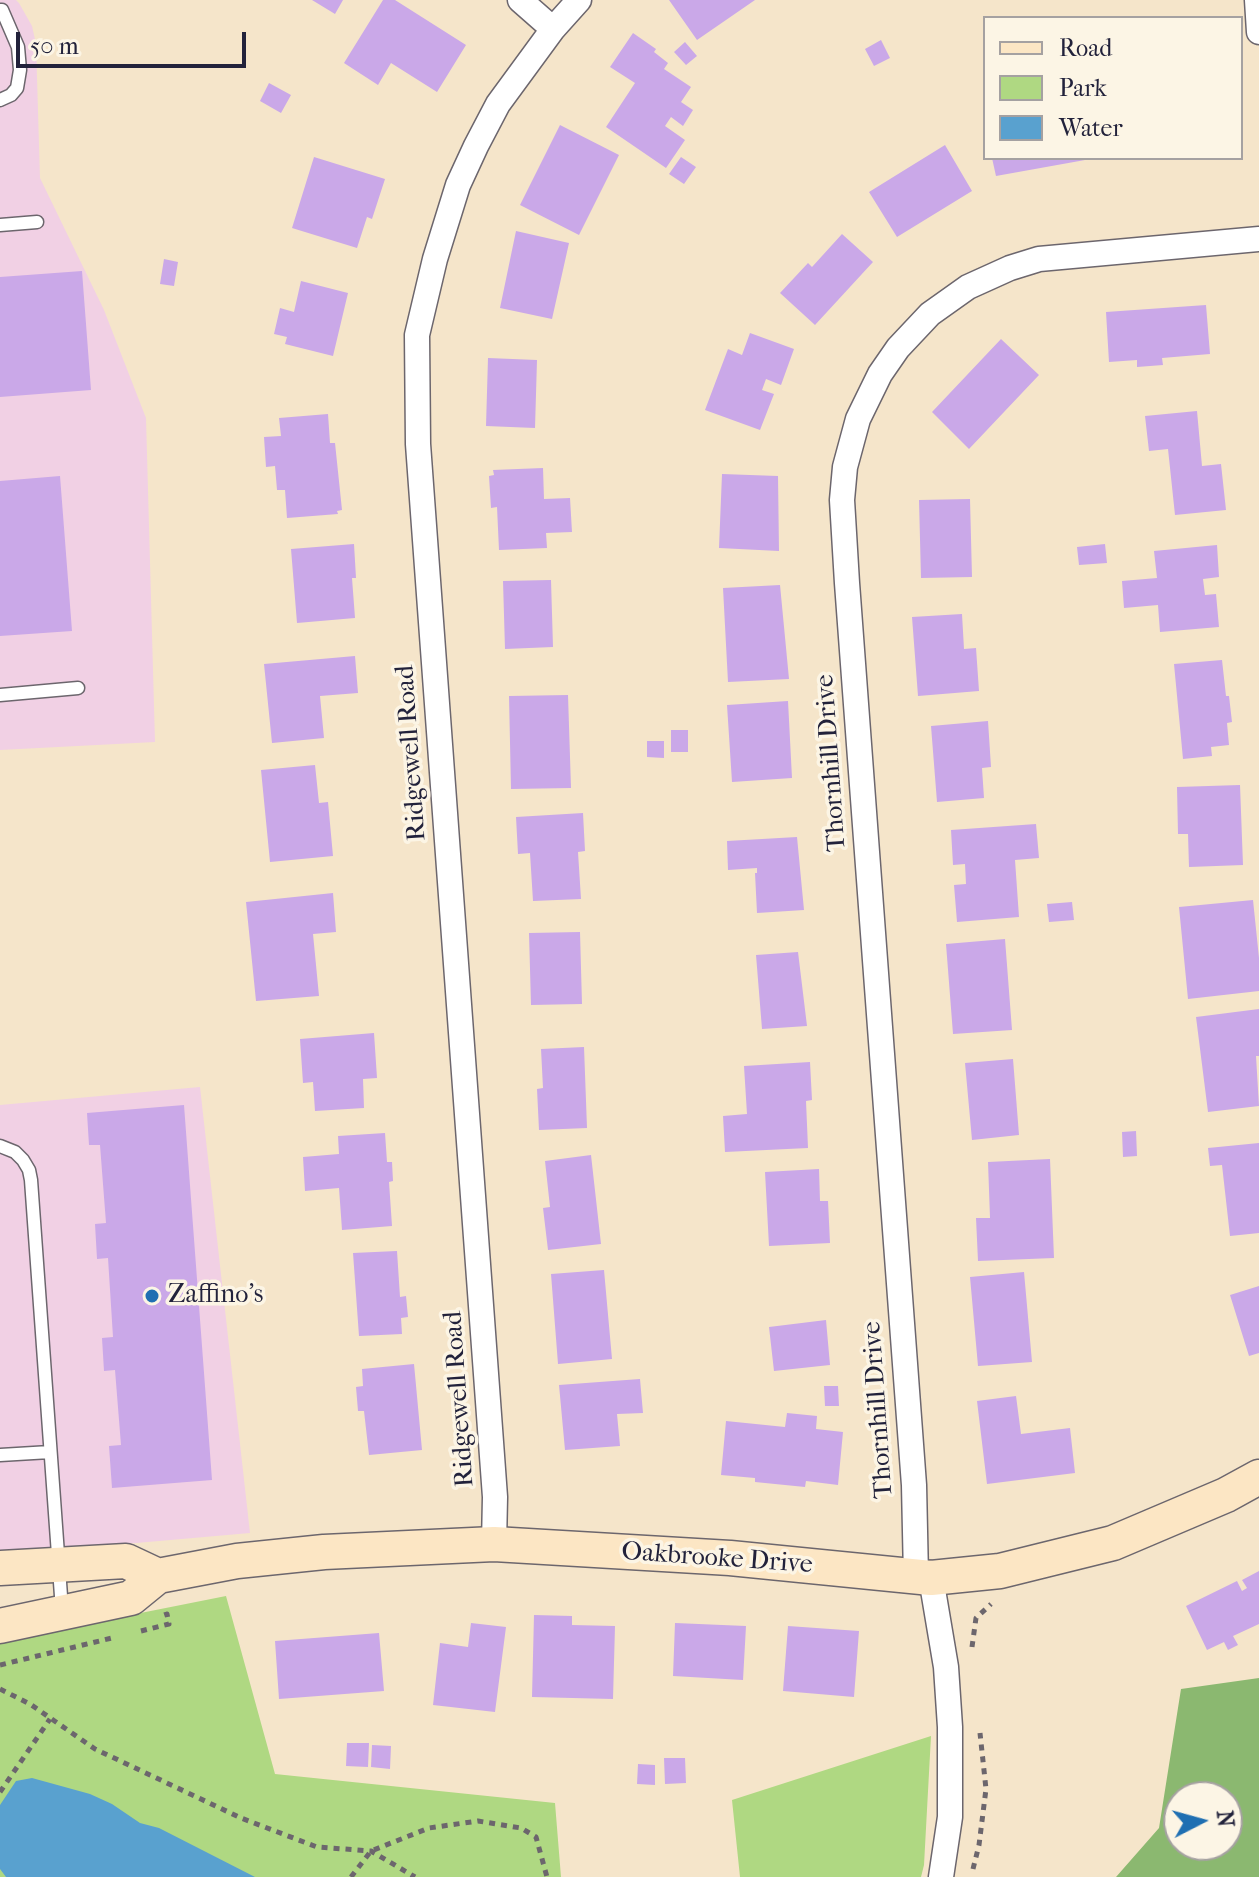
<!DOCTYPE html>
<style>
body{margin:0}
#map{position:relative;width:1259px;height:1877px;overflow:hidden;background:#f5e5ca;font-family:"IM FELL French Canon",serif}
canvas{display:block}
.legend{position:absolute;left:983px;top:16px;width:260px;height:144px;box-sizing:border-box;background:#fcf5e5;border:2px solid #a5a1a1;margin:0;padding:10px 14px;list-style:none;font-size:24px;color:#22223b}
.legend li{display:flex;align-items:center;gap:16px;height:40px}
.legend b{width:40px;border:2px solid #a5a1a1}
.north{position:absolute;left:1163px;top:1781px;width:80px;height:80px;box-sizing:border-box;background:#fcf5e5;border:2px solid #a5a1a1;border-radius:50%;rotate:84deg;font-size:22px;font-weight:700;line-height:32px;text-align:center;color:#22223b}
.north::after{content:'';display:block;margin:auto;width:28px;height:36px;background:#1f6fb2;clip-path:polygon(50% 0,100% 100%,50% 72%,0 100%)}
.scale{position:absolute;left:16px;top:32px;width:230px;height:36px;box-sizing:border-box;border:4px solid #22223b;border-top:0;padding-left:10px;font-size:24px;line-height:28px;white-space:nowrap;color:#22223b;-webkit-text-stroke:6px #fcf5e5;paint-order:stroke}
</style>
<div id="map">
<canvas width="1259" height="1877"></canvas>
<ul class="legend">
<li><b style="height:10px;background:#fce6c4"></b>Road</li>
<li><b style="height:22px;background:#afd882"></b>Park</li>
<li><b style="height:22px;background:#59a1cf"></b>Water</li>
</ul>
<div class="north">N</div>
<div class="scale">50 m</div>
</div>
<script>
const ctx = document.querySelector('canvas').getContext('2d');
ctx.lineJoin = 'round';
function paint(path, color) { ctx.fillStyle = color; ctx.fill(path, 'evenodd'); }
const shape = rows => new Path2D(rows.map(r => 'M' + r).join(''));
function stroke(path, color, width, dash) { ctx.strokeStyle = color; ctx.lineWidth = width; ctx.lineCap = dash ? 'butt' : 'round'; ctx.setLineDash(dash || []); ctx.stroke(path); }
function label(font, color, halo, rows, align = 'center') {
  ctx.font = font + ' "IM FELL French Canon",serif'; ctx.lineWidth = 7; ctx.setLineDash([]); ctx.textBaseline = 'middle'; ctx.strokeStyle = halo; ctx.fillStyle = color; for (const [text, x, y, turn = 0] of rows) {
    ctx.save(); ctx.translate(x, y); ctx.rotate((+turn || 0) * Math.PI / 180); ctx.textAlign = isNaN(turn) ? turn : align; if (halo) ctx.strokeText(text, 0, 0); ctx.fillText(text, 0, 0); ctx.restore();
  }
}
paint(shape([
 [0,0,16,0,19,3,32,26,36,44,40,178,104,310,146,418,155,742,0,750],
 [200,1087,250,1533,0,1555,0,1105]
]), '#f1d0e4');
paint(shape([
 [226,1596,275,1774,555,1803,561,1877,0,1877,0,1641],
 [931,1736,924,1865,921,1877,740,1877,732,1800]
]), '#afd882');
paint(shape([
 [1259,1678,1259,1877,1116,1877,1159,1828,1181,1689],
 [1179,1797,1227,1797,1227,1845,1179,1845]
]), '#8bb870');
paint(shape([
 [32,1778,90,1794,112,1804,140,1823,159,1828,255,1877,6,1877,0,1869,0,1805,16,1781]
]), '#59a1cf');
paint(shape([
 [312,0,343,0,335,14],
 [383,0,395,0,466,45,437,92,391,63,378,85,344,63],
 [669,0,755,0,697,40],
 [633,33,656,49,654,52,668,63,664,69,691,87,681,102,693,110,683,126,671,117,665,126,685,140,666,168,606,127,635,83,610,67],
 [881,40,890,58,874,66,865,49],
 [685,42,697,56,686,65,674,52],
 [269,83,291,95,281,113,260,101],
 [560,125,619,155,579,235,520,205],
 [945,145,972,191,897,237,869,192],
 [314,157,385,179,372,219,367,217,357,248,292,228],
 [681,157,696,167,684,184,669,174],
 [992,158,1084,158,1085,160,996,176],
 [516,231,569,243,552,319,500,308],
 [842,234,873,262,815,325,780,293,808,263,812,267],
 [164,259,178,262,174,286,160,284],
 [82,271,91,390,0,397,0,277],
 [301,281,348,293,333,356,285,344,287,337,274,334,280,308,294,312],
 [1206,305,1210,354,1162,358,1163,365,1137,367,1137,360,1109,362,1106,312],
 [750,333,794,349,781,385,766,379,762,390,774,394,760,430,705,410,728,349,742,355],
 [1001,339,1039,375,969,449,932,412],
 [488,358,537,360,535,428,486,426],
 [1197,411,1202,466,1221,464,1226,510,1175,515,1168,449,1149,451,1145,416],
 [328,414,330,443,335,443,342,510,337,511,338,514,287,518,285,490,277,490,275,466,266,467,264,437,281,436,279,418],
 [543,468,544,499,570,498,572,532,546,533,547,548,499,550,497,507,491,508,489,476,494,475,493,470],
 [722,474,778,476,779,551,719,548],
 [60,476,72,631,0,636,0,481],
 [970,499,972,577,921,578,919,500],
 [354,544,356,578,352,578,355,618,297,623,291,549],
 [1105,544,1107,563,1079,565,1077,547],
 [1217,545,1219,577,1203,579,1205,595,1216,594,1219,627,1160,632,1158,605,1124,608,1122,581,1157,578,1154,551],
 [551,580,553,647,505,649,503,581],
 [780,585,789,679,728,682,723,588],
 [962,614,964,649,976,648,979,691,918,696,912,617],
 [355,656,358,693,320,696,324,738,272,743,264,664],
 [1222,660,1226,696,1229,696,1232,722,1227,723,1229,745,1211,747,1212,756,1183,759,1174,664],
 [568,695,571,788,511,789,509,696],
 [788,701,792,778,732,782,727,705],
 [988,721,991,767,982,768,984,798,937,802,931,726],
 [671,730,688,730,688,752,671,752],
 [647,741,664,741,664,758,647,757],
 [315,765,319,803,328,802,333,856,270,862,261,770],
 [1240,785,1243,865,1189,867,1188,834,1178,834,1177,787],
 [583,813,585,851,578,852,581,899,533,901,530,853,518,854,516,817],
 [1036,824,1039,858,1015,860,1019,917,957,922,954,885,966,884,965,864,953,865,951,830],
 [797,837,804,910,757,913,755,873,757,873,757,868,728,870,727,841],
 [333,893,336,932,313,934,319,996,256,1001,246,902],
 [1253,900,1259,958,1259,991,1188,999,1179,907],
 [1072,902,1074,920,1049,922,1047,904],
 [580,932,582,1004,531,1005,529,933],
 [1005,939,1012,1030,953,1034,946,944],
 [798,952,807,1026,762,1029,756,955],
 [1259,1009,1259,1056,1256,1056,1259,1106,1208,1112,1196,1017],
 [374,1033,377,1078,363,1079,364,1108,315,1111,313,1082,303,1083,300,1039],
 [584,1047,587,1128,539,1130,537,1089,543,1088,541,1049],
 [1013,1059,1019,1135,972,1140,965,1063],
 [810,1062,812,1100,806,1101,808,1148,725,1152,723,1116,747,1114,744,1066],
 [184,1105,212,1480,112,1488,109,1446,121,1445,115,1370,104,1371,102,1338,113,1337,108,1258,97,1259,95,1224,106,1223,100,1145,89,1145,87,1113],
 [1136,1131,1137,1156,1123,1157,1122,1132],
 [385,1133,387,1162,392,1162,393,1181,389,1182,392,1226,342,1230,339,1188,305,1191,303,1157,339,1154,338,1136],
 [1259,1143,1259,1233,1230,1236,1222,1165,1210,1166,1208,1148],
 [591,1155,601,1244,548,1250,543,1208,550,1207,545,1161],
 [1050,1159,1054,1258,978,1261,976,1218,990,1218,988,1162],
 [819,1169,820,1201,828,1201,830,1243,769,1246,765,1172],
 [397,1251,400,1297,406,1296,408,1317,401,1318,402,1334,359,1336,353,1253],
 [604,1270,612,1359,558,1364,551,1274],
 [1024,1272,1032,1362,978,1366,970,1277],
 [1259,1286,1259,1353,1249,1356,1230,1295],
 [826,1320,830,1365,774,1371,769,1327],
 [414,1364,422,1450,369,1455,364,1411,358,1411,356,1387,363,1386,362,1369],
 [640,1379,643,1413,617,1414,620,1446,565,1450,559,1385],
 [824,1386,838,1386,839,1406,825,1406],
 [1016,1396,1021,1434,1070,1428,1075,1473,987,1484,977,1401],
 [787,1413,817,1416,816,1429,843,1432,838,1485,806,1481,805,1487,755,1482,755,1478,721,1475,726,1421,785,1427],
 [1259,1571,1259,1624,1233,1636,1238,1645,1228,1650,1224,1642,1207,1650,1186,1606,1237,1581,1242,1591,1247,1588,1242,1580],
 [534,1615,572,1616,572,1625,615,1626,613,1699,532,1697],
 [471,1623,506,1627,495,1712,433,1705,440,1643,468,1647],
 [675,1623,746,1626,743,1680,673,1676],
 [788,1626,859,1631,854,1697,783,1691],
 [379,1633,384,1691,279,1699,275,1641],
 [347,1743,369,1743,368,1767,346,1766],
 [372,1745,391,1746,390,1769,371,1767],
 [664,1758,685,1758,686,1783,665,1784],
 [638,1764,655,1765,655,1785,637,1784]
]), '#caa8e8');
const lane = shape([
 [0,10,2,10,18,47,20,70,17,88,11,95,0,100],
 [0,225,37,222],
 [0,695,78,688],
 [0,1146,15,1152,23,1160,29,1170,31,1180,62,1610],
 [0,1455,50,1452]
]);
const street = shape([
 [520,0,553,29],
 [1257,0,1259,32],
 [494,1544,495,1497,418,444,417,335,435,259,458,185,476,146,498,104,553,29,579,0],
 [916,1577,914,1485,847,583,842,500,845,467,858,419,880,374,898,348,930,314,968,287,1010,268,1039,259,1259,239],
 [931,1578,946,1667,950,1727,950,1817,941,1877]
]);
const secondary = shape([
 [0,1568,126,1561,158,1576],
 [0,1626,131,1598,158,1576,237,1561,324,1552,494,1544,730,1558,931,1578,1000,1571,1113,1543,1226,1495,1259,1477]
]);
stroke(lane, '#6c666d', 15);
stroke(street, '#6c666d', 27);
stroke(secondary, '#6c666d', 37);
stroke(shape([
 [141,1631,169,1624,167,1614,161,1616],
 [972,1647,976,1618,991,1604],
 [0,1665,116,1637],
 [0,1689,30,1704,95,1749,241,1818,317,1847,371,1851,415,1877],
 [0,1792,50,1719],
 [973,1869,979,1845,986,1789,980,1733],
 [351,1877,371,1851,429,1828,478,1821,521,1828,536,1837,547,1877]
]), '#6c666d', 5, [6, 6]);
stroke(lane, '#fff', 12);
stroke(street, '#fff', 24);
stroke(secondary, '#fce6c4', 34);
for (const [x, y, r, color] of [
 [152,1296,8,"#1f6fb2"]
]) { const dot = new Path2D(); dot.arc(x, y, r, 0, 2 * Math.PI); ctx.fillStyle = color; ctx.fill(dot); stroke(dot, '#fcf5e5', 3); }
label('26px', '#22223b', '#fcf5e5', [
 ["Ridgewell Road",412,753,-94],
 ["Thornhill Drive",832,763,-94],
 ["Ridgewell Road",460,1399,-94],
 ["Thornhill Drive",879,1410,-94],
 ["Oakbrooke Drive",717,1559,4]
]);
label('26px', '#22223b', '#fcf5e5', [
 ["Zaffino's",168,1296]
], 'left');
</script>
